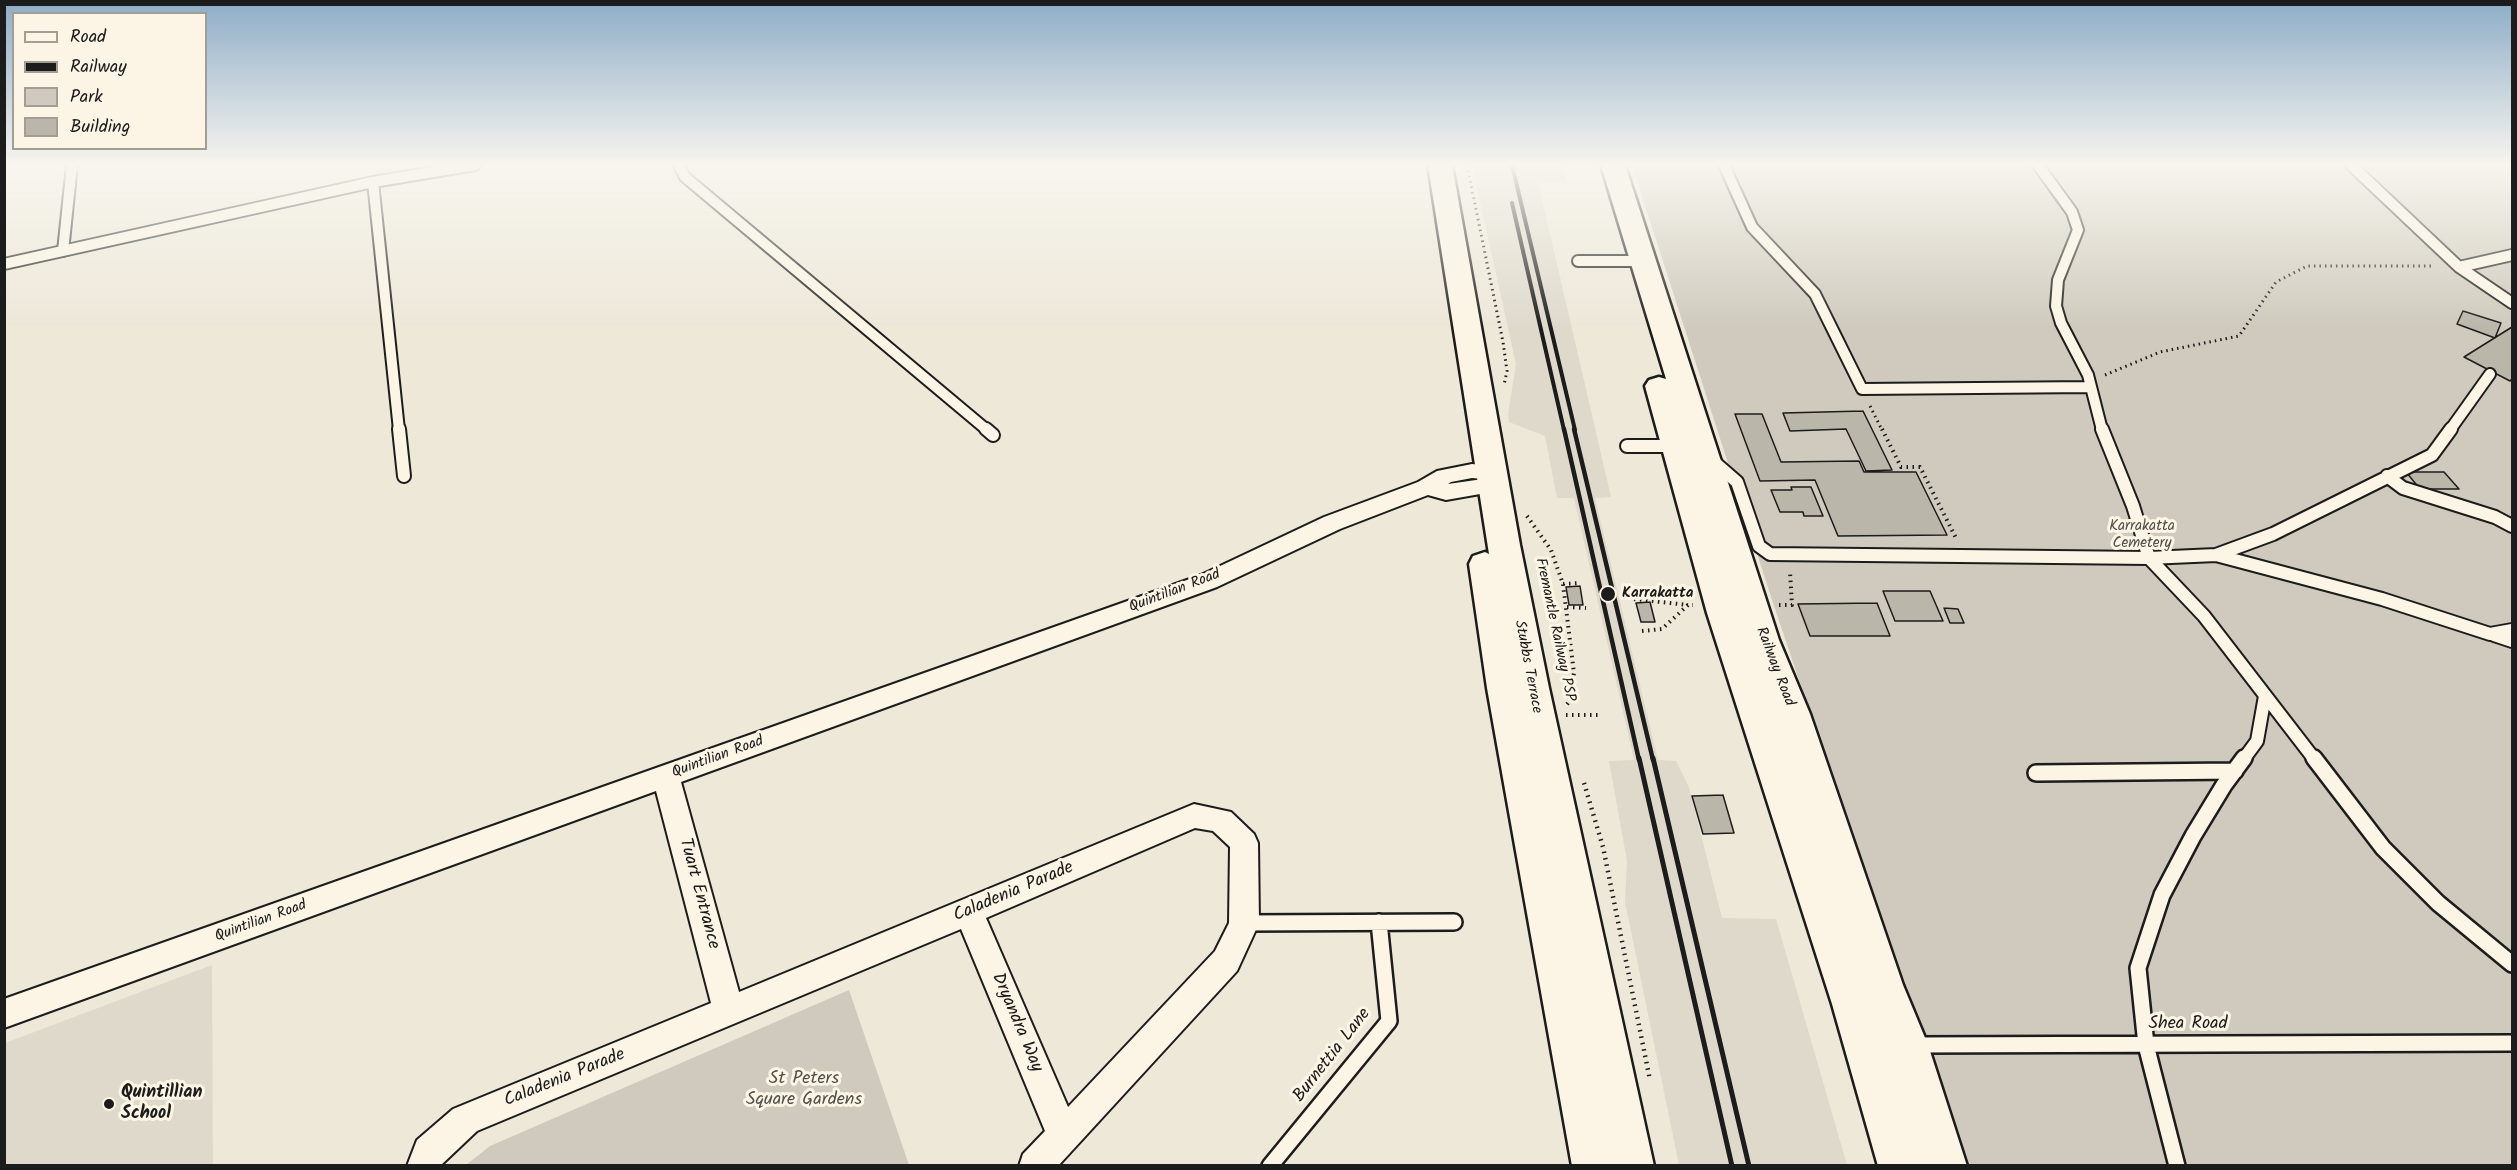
<!DOCTYPE html>
<style>
body{margin:0}
#map{position:relative;width:2517px;height:1170px;overflow:hidden;background:#eee8d9;font-family:Kalam,sans-serif}
canvas{display:block}
.frame{position:absolute;inset:0;border:6px solid #1c1c1c;pointer-events:none}
.legend{position:absolute;left:12px;top:12px;width:195px;height:138px;box-sizing:border-box;background:#fcf5e5;border:2px solid #a29e95;margin:0;padding:8px 10px;list-style:none;font-size:18px;color:#1c1c1c}
.legend li{display:flex;align-items:center;gap:12px;height:30px}
.legend b{width:30px;border:2px solid #a29e95}
</style>
<div id="map">
<canvas width="2517" height="1170"></canvas>
<div class="frame"></div>
<ul class="legend">
<li><b style="height:8px;background:#fcf5e5"></b>Road</li>
<li><b style="height:8px;background:#1c1c1c"></b>Railway</li>
<li><b style="height:16px;background:#cfcabd"></b>Park</li>
<li><b style="height:16px;background:#bab6aa"></b>Building</li>
</ul>
</div>
<script>
const ctx = document.querySelector('canvas').getContext('2d');
ctx.lineJoin = 'round';
function paint(path, color) { ctx.fillStyle = color; ctx.fill(path, 'evenodd'); }
const shape = rows => new Path2D(rows.map(r => 'M' + r).join(''));
function stroke(path, color, width, dash) { ctx.strokeStyle = color; ctx.lineWidth = width; ctx.lineCap = dash ? 'butt' : 'round'; ctx.setLineDash(dash || []); ctx.stroke(path); }
function label(font, color, halo, rows, align = 'center') {
  ctx.font = font + ' Kalam,sans-serif'; ctx.lineWidth = 6; ctx.setLineDash([]); ctx.textBaseline = 'middle'; ctx.strokeStyle = halo; ctx.fillStyle = color; for (const [text, x, y, turn = 0] of rows) {
    ctx.save(); ctx.translate(x, y); ctx.rotate((+turn || 0) * Math.PI / 180); ctx.textAlign = isNaN(turn) ? turn : align; if (halo) ctx.strokeText(text, 0, 0); ctx.fillText(text, 0, 0); ctx.restore();
  }
}
paint(shape([
 [1472,165,1562,165,1567,183,1538,182,1611,497,1595,498,1658,760,1676,761,1689,787,1722,918,1776,919,1847,1165,1679,1165,1625,902,1627,861,1609,761,1634,760,1574,498,1557,498,1545,436,1509,422,1508,414,1516,364],
 [212,965,213,1165,5,1165,5,1043]
]), '#ded9cb');
paint(shape([
 [1632,165,2512,165,2512,1165,1963,1165,1772,600],
 [849,990,909,1165,466,1165,490,1146]
]), '#cfcabd');
const building = shape([
 [2463,311,2501,323,2495,338,2457,324,2463,311],
 [2512,327,2512,379,2510,381,2464,357,2512,327],
 [1863,411,1892,470,1866,471,1846,429,1790,431,1783,413,1863,411],
 [1735,414,1762,414,1781,462,1859,461,1864,472,1916,472,1947,535,1838,536,1815,480,1760,481,1735,414],
 [2406,472,2444,472,2459,489,2420,489,2406,472],
 [1791,487,1811,487,1823,516,1804,516,1803,512,1780,512,1771,490,1792,490,1791,487],
 [1580,586,1583,605,1569,605,1566,587,1580,586],
 [1883,591,1930,591,1943,621,1895,621,1883,591],
 [1650,602,1655,622,1641,622,1636,603,1650,602],
 [1877,603,1890,636,1810,636,1798,604,1877,603],
 [1944,608,1958,609,1964,623,1950,623,1944,608],
 [1723,795,1734,833,1703,834,1692,796,1723,795]
]);
paint(building, '#bab6aa');
stroke(building, '#1c1c1c', 1.5);
const serviceFar2 = shape([
 [679,165,685,177,987,430],
 [1724,165,1752,227,1815,294,1862,389,2091,387],
 [2038,165,2072,212,2078,230,2058,280,2056,306,2061,323,2088,375,2102,430],
 [2351,165,2459,267,2512,303],
 [373,182,399,430],
 [63,251,72,165],
 [1578,261,1643,261],
 [4,264,373,182,475,165],
 [2459,267,2512,255],
 [2450,430,2490,374]
]);
const serviceFar1 = shape([
 [399,429,404,476],
 [986,429,993,435],
 [2102,429,2133,506,2149,558,2204,616,2315,760],
 [1627,446,1676,446],
 [1714,462,1737,482,1759,546,1770,554,2149,558,2216,555,2382,599,2490,634,2512,630],
 [2387,476,2403,488,2495,517,2512,526],
 [2216,555,2273,534,2432,455,2451,429],
 [2494,635,2512,641],
 [2243,760,2257,741,2265,696]
]);
const service = shape([
 [2314,758,2383,848,2438,903,2512,964],
 [2036,773,2235,771],
 [1244,923,1454,922],
 [1914,1045,2512,1043],
 [1270,1166,1389,1021,1379,922],
 [2177,1166,2146,1045,2138,968,2162,895,2193,836,2224,785,2244,758]
]);
const minor = shape([
 [1472,464,1501,467,1504,472,1498,478,1503,480,1506,485,1503,490,1446,500,1428,495,1340,529,1217,587,681,782,739,992,1194,804,1231,812,1254,834,1258,843,1259,923,1237,971,1058,1166,1019,1166,1023,1154,1045,1131,961,929,477,1131,440,1166,407,1166,417,1140,453,1109,711,1003,656,791,4,1028,4,999,1201,575,1324,517,1418,482,1437,471,1472,464],
 [1472,478,1483,479,1448,484,1451,482,1472,478],
 [1195,828,1213,831,1230,847,1229,923,1215,951,1068,1107,986,918,1195,828]
]);
const primary = shape([
 [1428,165,1452,165,1520,545,1549,688,1654,1166,1572,1166,1487,688,1469,564,1473,556,1485,552,1489,554,1428,165],
 [1601,165,1625,165,1779,640,1810,714,1903,985,1928,1045,1967,1166,1878,1166,1832,1004,1707,613,1645,386,1649,380,1659,377,1666,379,1601,165]
]);
stroke(serviceFar2, '#1c1c1c', 14);
stroke(serviceFar1, '#1c1c1c', 16);
stroke(service, '#1c1c1c', 20);
stroke(minor, '#1c1c1c', 4);
stroke(primary, '#1c1c1c', 5);
stroke(shape([
 [1467,165,1503,342,1507,371,1504,385],
 [2105,375,2160,352,2239,336,2276,282,2307,266,2434,266],
 [1870,406,1882,430]
]), '#1c1c1c', 3, [1.5, 4]);
stroke(shape([
 [1882,429,1901,467,1920,467,1957,540],
 [1527,516,1551,550,1563,584,1574,673,1568,703,1565,707],
 [1563,584,1580,583],
 [1634,599,1688,605],
 [1779,605,1792,605,1790,572],
 [1567,607,1586,608],
 [1642,631,1662,629,1688,605,1693,605],
 [1566,715,1600,715]
]), '#1c1c1c', 4, [1.5, 4.5]);
stroke(shape([
 [1584,783,1603,847,1650,1080]
]), '#1c1c1c', 4.5, [1.5, 5]);
stroke(serviceFar2, '#fcf5e5', 10);
stroke(serviceFar1, '#fcf5e5', 12);
stroke(service, '#fcf5e5', 15);
paint(minor, '#fcf5e5');
paint(primary, '#fcf5e5');
stroke(shape([
 [1512,165,1575,430],
 [1512,203,1564,430]
]), '#1c1c1c', 4);
stroke(shape([
 [1564,429,1639,760],
 [1574,429,1653,760]
]), '#1c1c1c', 4.5);
stroke(shape([
 [1639,758,1732,1166],
 [1653,758,1749,1166]
]), '#1c1c1c', 5);
const sky = ctx.createLinearGradient(0, 0, 0, 329);
sky.addColorStop(0, '#8eadc8');
sky.addColorStop(0.5, '#f7f5ee');
sky.addColorStop(1, '#f7f5ee00');
ctx.fillStyle = sky;
ctx.fillRect(0, 0, 2517, 329);
for (const [x, y, r, color] of [
 [1608,594,8,"#1c1c1c"],
 [109,1104,6,"#1c1c1c"]
]) { const dot = new Path2D(); dot.arc(x, y, r, 0, 2 * Math.PI); ctx.fillStyle = color; ctx.fill(dot); stroke(dot, '#fcf5e5', 2); }
label('15px', '#52504c', '#fcf5e5', [
 ["Karrakatta",2142,527],
 ["Cemetery",2142,544]
]);
label('15px', '#1c1c1c', '#fcf5e5', [
 ["Quintilian Road",1175,592,-21],
 ["Fremantle Railway PSP",1554,630,78],
 ["Stubbs Terrace",1527,667,79],
 ["Railway Road",1774,667,69],
 ["Quintilian Road",718,758,-20],
 ["Quintilian Road",261,922,-20]
]);
label('bold 15px', '#1c1c1c', '#fcf5e5', [
 ["Karrakatta",1622,594]
], 'left');
label('18px', '#1c1c1c', '#fcf5e5', [
 ["Caladenia Parade",1014,893,-23],
 ["Tuart Entrance",698,894,75],
 ["Dryandra Way",1016,1023,67],
 ["Shea Road",2188,1025],
 ["Burnettia Lane",1333,1056,-52],
 ["Caladenia Parade",565,1079,-22]
]);
label('18px', '#52504c', '#fcf5e5', [
 ["St Peters",804,1080],
 ["Square Gardens",804,1101]
]);
label('bold 18px', '#1c1c1c', '#fcf5e5', [
 ["Quintillian",121,1094],
 ["School",121,1115]
], 'left');
</script>
